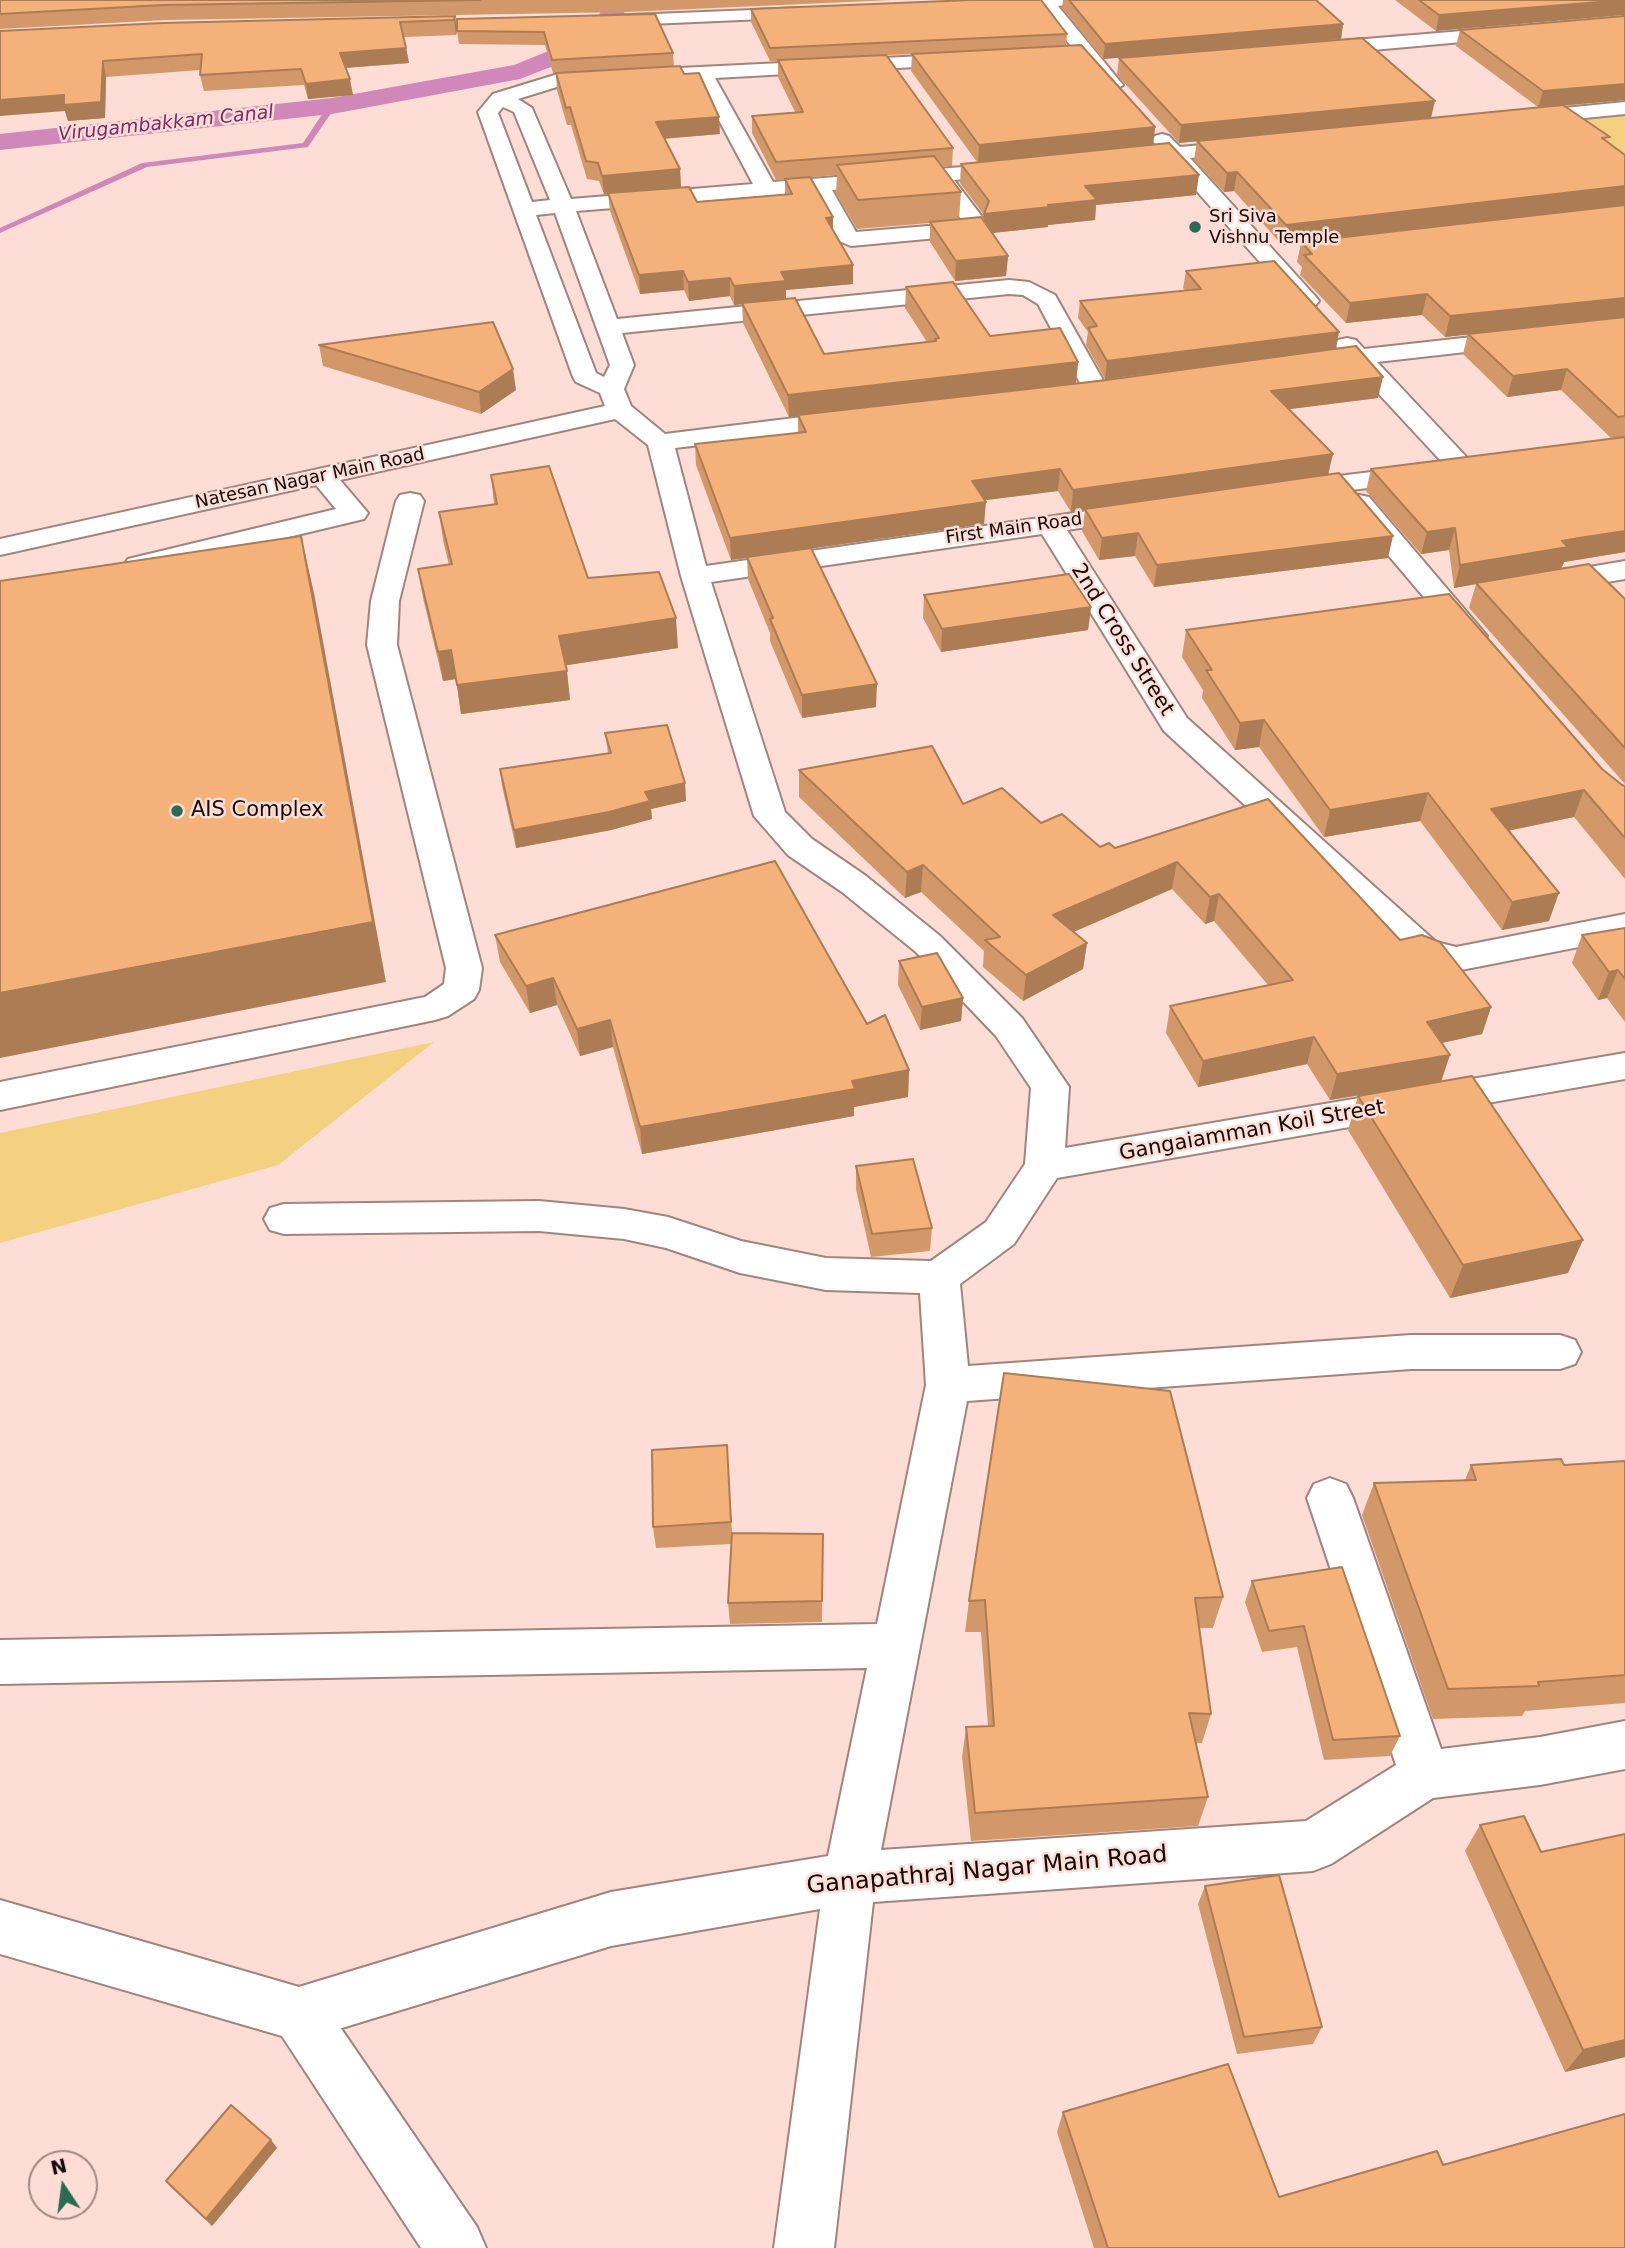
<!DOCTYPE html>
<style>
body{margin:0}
#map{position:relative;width:1625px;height:2248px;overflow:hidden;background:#fdddd6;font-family:"DejaVu Sans",sans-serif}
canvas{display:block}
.north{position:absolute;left:28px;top:2150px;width:70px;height:70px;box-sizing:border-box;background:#fdddd6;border:2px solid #a08984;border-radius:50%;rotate:347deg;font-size:19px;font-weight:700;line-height:28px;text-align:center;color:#140a08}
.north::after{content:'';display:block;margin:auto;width:24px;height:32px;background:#2e6954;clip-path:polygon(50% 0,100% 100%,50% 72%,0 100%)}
</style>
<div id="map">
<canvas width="1625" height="2248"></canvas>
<div class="north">N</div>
</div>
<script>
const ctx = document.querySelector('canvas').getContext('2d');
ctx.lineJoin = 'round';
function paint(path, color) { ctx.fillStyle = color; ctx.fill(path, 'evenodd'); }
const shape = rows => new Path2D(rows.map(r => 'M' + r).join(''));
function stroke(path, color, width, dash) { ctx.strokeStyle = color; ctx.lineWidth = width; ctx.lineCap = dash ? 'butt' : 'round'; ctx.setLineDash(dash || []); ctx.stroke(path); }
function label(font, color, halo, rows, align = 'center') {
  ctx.font = font + ' "DejaVu Sans",sans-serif'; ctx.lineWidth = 5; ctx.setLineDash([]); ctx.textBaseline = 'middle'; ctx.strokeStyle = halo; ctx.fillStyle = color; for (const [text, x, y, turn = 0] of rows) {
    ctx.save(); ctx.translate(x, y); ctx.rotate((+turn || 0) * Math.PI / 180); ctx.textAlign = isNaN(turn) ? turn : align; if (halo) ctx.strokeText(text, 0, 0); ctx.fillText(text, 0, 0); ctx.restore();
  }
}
paint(shape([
 [1625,111,1625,171,1555,118],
 [434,1042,278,1165,0,1243,0,1133]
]), '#f4d181');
paint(shape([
 [329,104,336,106,308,147,147,167,0,233,0,228,142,163,303,143,329,104]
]), '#cf88b9');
paint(shape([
 [607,0,631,0,607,45,520,79,332,114,0,150,0,134,332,98,514,65,588,35,607,0]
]), '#cf88b9');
const street = shape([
 [983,0,1076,0,1073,4,1058,6,1123,85,1113,91,1106,89,1039,7,989,9,980,4,983,0],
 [803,8,809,9,812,13,809,17,604,26,595,21,604,16,803,8],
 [1511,27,1520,33,1518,37,1317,55,1308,49,1317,43,1511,27],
 [964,54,971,56,974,60,971,64,715,78,773,182,1013,163,1020,165,1024,169,1020,173,1013,175,954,180,986,222,980,234,851,246,839,241,812,192,576,211,617,319,1009,280,1029,282,1055,295,1109,391,1105,396,1096,399,1087,396,1038,304,1023,295,1009,294,622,333,634,365,624,389,631,406,665,434,851,411,860,414,864,419,860,424,851,427,675,448,706,566,1137,504,1147,506,1151,512,1147,518,1067,530,1187,718,1436,942,1456,947,1625,914,1625,938,1456,971,1425,965,1412,958,1164,731,1042,534,711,582,785,812,812,839,866,876,940,936,1022,1018,1069,1087,1065,1148,1625,1053,1625,1079,1057,1178,1014,1244,960,1284,968,1366,1411,1335,1560,1335,1575,1340,1581,1352,1575,1364,1560,1369,1411,1369,967,1401,881,1850,1306,1821,1396,1765,1307,1498,1314,1484,1330,1478,1346,1484,1353,1498,1441,1749,1540,1737,1625,1721,1625,1769,1540,1785,1433,1798,1331,1864,1313,1871,873,1902,834,2248,774,2248,820,1909,611,1946,299,2041,280,2033,272,2014,280,1995,299,1987,611,1892,828,1856,867,1668,0,1684,0,1640,877,1624,926,1385,920,1293,826,1290,740,1273,666,1248,624,1239,539,1231,284,1234,270,1230,264,1219,270,1208,284,1204,539,1201,624,1209,668,1217,741,1241,826,1258,931,1261,986,1222,1025,1164,1031,1088,996,1036,916,952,842,892,788,855,754,816,681,576,648,445,615,419,340,480,368,513,364,519,138,573,128,571,124,565,128,559,336,509,316,485,0,555,0,539,605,406,600,393,576,382,573,377,478,112,493,94,558,74,964,54],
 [697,79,753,184,571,199,532,108,518,99,560,86,697,79],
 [503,107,514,112,550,200,532,202,498,113,503,107],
 [934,182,964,223,856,232,832,190,934,182],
 [555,213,610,365,604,377,596,373,536,215,555,213],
 [1625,102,1625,114,1523,124,1516,122,1513,118,1516,114,1523,112,1625,102],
 [1162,134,1169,136,1180,147,1247,141,1254,143,1257,147,1254,151,1247,153,1190,158,1315,296,1319,301,1315,306,1299,306,1169,160,1126,164,1119,162,1116,158,1119,154,1126,152,1159,149,1152,140,1155,136,1162,134],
 [1625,320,1625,334,1377,362,1472,463,1476,469,1472,475,1463,477,1454,475,1352,365,1314,369,1305,367,1302,362,1305,357,1340,352,1335,345,1338,340,1347,338,1356,340,1364,349,1625,320],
 [1421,466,1430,468,1434,474,1430,480,1297,497,1287,495,1284,489,1287,483,1297,481,1421,466],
 [410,493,420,495,424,501,399,601,397,645,482,968,479,990,474,999,448,1016,435,1020,0,1110,0,1082,425,997,444,984,446,968,367,645,371,601,396,501,400,495,410,493],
 [1359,495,1369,497,1482,630,1487,636,1482,642,1472,645,1462,642,1349,509,1345,503,1349,497,1359,495],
 [1625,561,1625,579,1548,592,1538,589,1534,583,1538,577,1548,574,1625,561]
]);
const secondary = shape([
 [0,1900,299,1987,318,1995,477,2227,486,2248,421,2248,282,2036,0,1954,0,1900]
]);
stroke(street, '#a1847e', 4);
stroke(secondary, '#a1847e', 4);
paint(street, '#fff');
paint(secondary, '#fff');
paint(shape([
 [0,0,892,0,626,12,166,20,0,29],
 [1063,0,1316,0,1343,24,1341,39,1103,59,1062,8],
 [1395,0,1625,0,1436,31],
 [751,9,1067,34,1066,46,1155,127,1153,145,1196,195,1096,205,1095,220,1048,225,1048,227,992,233,1008,256,1006,276,955,281,930,242,930,223,857,229,836,193,837,175,811,177,833,217,833,230,853,284,786,290,786,298,824,354,927,342,905,308,906,287,990,336,1078,362,1076,383,1105,379,1086,345,1088,332,1078,318,1080,301,1186,291,1183,288,1186,271,1336,349,1378,398,1289,409,1329,474,1388,558,1154,587,1135,556,1099,560,1082,531,1085,510,1071,512,1058,491,985,500,984,524,812,548,876,707,802,718,770,641,770,633,748,579,747,558,731,560,696,465,695,444,798,433,798,416,789,417,743,323,742,304,734,305,730,296,689,301,684,290,640,294,610,211,608,193,604,194,599,181,587,179,571,125,567,125,557,90,556,73,553,73,545,45,459,44,457,31,457,19,673,53,674,66,684,74,720,134,664,139,680,169,681,187,697,202,785,194,785,179,776,180,752,133,752,116,795,112,778,77,778,61,770,61,751,22],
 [912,54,911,71,977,162,961,164,960,183,984,215,984,221,959,219,961,192,942,167,952,166,953,148,887,55],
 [455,16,457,31,456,35,404,37,409,63,346,68,353,95,308,99,304,85,204,91,200,75,201,70,106,77,105,118,68,121,65,111,0,31],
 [1460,30,1625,100,1564,105,1608,143,1625,155,1625,552,1564,562,1561,569,1625,599,1625,784,1469,608,1476,584,1454,588,1449,550,1421,554,1366,491,1371,469,1623,437,1611,438,1561,390,1507,397,1463,354,1468,334,1445,337,1422,315,1346,323,1300,275,1302,267,1297,262,1301,243,1282,245,1234,191,1224,192,1194,160,1197,141,1179,143,1117,75,1119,58,1432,118,1538,107,1456,46],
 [319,345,516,390,481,414,323,366],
 [491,475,588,578,678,648,566,665,570,700,461,714,456,679,443,681,423,598,418,569,449,565,443,540,439,512,494,504],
 [924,595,1091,607,1088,630,941,652,923,618],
 [1186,630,1602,769,1622,785,1625,786,1625,879,1574,817,1508,831,1549,921,1502,930,1420,821,1324,837,1259,747,1235,750,1202,698,1203,690,1182,657],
 [605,733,685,783,686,801,651,809,652,819,611,830,516,848,502,786,500,769,608,753],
 [799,770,963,804,1041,823,1100,847,1115,848,1268,799,1400,940,1491,1007,1482,1034,1442,1043,1441,1081,1568,1273,1450,1298,1348,1130,1358,1096,1419,1085,1330,1100,1307,1064,1198,1087,1166,1033,1170,1006,1268,985,1214,921,1205,924,1172,889,1074,932,1087,943,1083,969,1023,1001,983,967,984,951,921,892,905,898,799,797],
 [1625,928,1625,1022,1607,998,1598,1000,1572,963,1582,935],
 [495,935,867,1024,909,1070,908,1097,854,1107,854,1116,642,1154,613,1047,580,1056,557,1005,530,1013,500,962],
 [899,961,963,998,961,1021,920,1030,898,985],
 [856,1166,932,1228,930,1251,871,1257,856,1189],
 [727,1445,732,1533,823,1534,822,1622,730,1624,728,1603,731,1544,656,1548,653,1527],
 [1625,1461,1625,1703,1525,1711,1522,1716,1433,1719,1362,1515,1374,1483,1465,1480,1471,1465,1564,1465],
 [1342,1567,1400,1736,1390,1756,1324,1760,1297,1647,1262,1652,1245,1602,1252,1581],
 [1223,1597,1213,1628,1200,1628,1211,1714,1202,1743,1196,1743,1208,1797,1198,1826,971,1841,962,1757,966,1727,988,1726,981,1632,965,1632,969,1601],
 [1480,1825,1541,1852,1625,2057,1565,2072,1465,1851],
 [1205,1886,1322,2027,1313,2044,1237,2054,1198,1904],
 [1063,2112,1279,2197,1443,2165,1625,2248,1094,2248,1057,2132],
 [271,2140,277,2148,212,2226,173,2189,166,2181]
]), '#d39869');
paint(shape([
 [1625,0,1625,15,1436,31,1439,15],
 [455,16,457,31,456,35,454,20],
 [1343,24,1341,39,1103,59,1105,44],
 [406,48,409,63,343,68,340,53],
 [103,61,106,77,105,118,68,121,65,111,0,116,0,100],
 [350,79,353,95,308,99,306,84],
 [1625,84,1625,100,1538,108,1543,91],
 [1435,101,1431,118,1179,143,1181,125],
 [719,117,720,134,657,139,656,122],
 [1155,127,1153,146,978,163,979,145],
 [680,169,681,187,604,194,602,176],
 [1237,172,1234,191,1224,192,1227,173],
 [1199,175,1196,195,1096,205,1095,220,1048,225,1048,227,983,234,984,214,1048,205,1085,186],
 [1625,186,1625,205,1282,245,1286,225],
 [833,217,833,235,826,218],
 [1008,256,1006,276,955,281,956,261],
 [853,265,853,284,786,290,786,300,734,305,734,286,781,272],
 [683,271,684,290,640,294,639,275],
 [730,278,730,296,689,301,688,282],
 [1427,294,1422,315,1346,323,1350,303],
 [1625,298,1625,318,1445,337,1450,316],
 [1339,332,1336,349,1105,379,1107,361],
 [1078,362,1076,383,789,417,788,395],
 [513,369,516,390,481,414,479,392],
 [1567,369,1561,390,1507,397,1513,376],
 [1383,377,1378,398,1267,412,1271,391],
 [1333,454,1328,475,1071,512,1073,490],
 [1060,469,1058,491,971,502,972,481],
 [986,502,984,524,731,560,730,538],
 [1455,528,1449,550,1421,554,1427,532],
 [1625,531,1625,552,1564,562,1561,569,1454,588,1460,565,1579,538],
 [1138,533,1135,556,1099,560,1102,538],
 [301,536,314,593,386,982,0,1058,0,993],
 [1393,536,1388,558,1154,587,1157,565],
 [1091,607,1088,630,941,652,942,629],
 [676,618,678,648,562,666,559,636],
 [451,650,456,679,443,681,438,652],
 [567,671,570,700,461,714,457,685],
 [877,684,876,707,802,718,802,695],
 [1264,720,1259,747,1235,750,1240,723],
 [685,783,686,801,651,809,652,819,611,830,516,848,514,830,645,792],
 [1584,790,1574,817,1482,836,1491,809],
 [1428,793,1420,821,1324,837,1330,810],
 [1177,862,1172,889,1050,942,1053,915],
 [923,865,921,892,905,898,907,872],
 [1559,893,1549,921,1502,930,1512,902],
 [1219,894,1214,921,1205,924,1210,897],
 [1087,943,1083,969,1023,1001,1026,975],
 [1618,970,1607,998,1598,1000,1609,972],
 [553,978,557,1005,530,1013,526,986],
 [963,998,961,1021,920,1030,922,1007],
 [1491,1007,1482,1034,1419,1048,1427,1022],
 [610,1020,613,1047,580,1056,577,1029],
 [1314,1037,1307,1064,1198,1087,1203,1061],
 [1450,1055,1441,1082,1330,1100,1337,1074],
 [909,1070,908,1097,854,1107,854,1116,642,1154,640,1127,852,1081],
 [1583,1240,1568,1273,1450,1298,1463,1265],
 [1625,2040,1625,2057,1565,2072,1583,2050],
 [271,2140,277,2148,212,2226,206,2219]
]), '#ac7c55');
const building = shape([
 [0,0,480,0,163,5,0,14,0,0],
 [971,0,1041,0,1067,34,770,48,751,9,971,0],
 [1069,0,1316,0,1343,24,1105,44,1069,0],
 [1419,0,1625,0,1439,15,1419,0],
 [655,14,673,53,552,60,544,32,457,31,457,19,655,14],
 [455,16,454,20,400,22,406,48,340,53,350,79,306,84,301,69,200,75,202,54,103,61,101,102,64,105,64,95,0,100,0,31,163,23,455,16],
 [1625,16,1625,84,1543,91,1460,30,1625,16],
 [1362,38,1435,101,1181,125,1119,58,1362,38],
 [1081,45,1155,127,979,145,912,54,1081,45],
 [886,55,953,148,776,162,752,116,803,112,778,60,886,55],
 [680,66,684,74,699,73,719,117,656,122,680,169,602,176,598,163,586,161,570,107,566,108,556,73,680,66],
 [1563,105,1610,137,1602,138,1625,155,1625,186,1286,225,1237,172,1227,173,1197,141,1563,105],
 [1169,143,1199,175,1085,186,1097,200,1048,205,1050,207,984,214,989,201,961,164,1169,143],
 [934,156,961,192,858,200,837,165,934,156],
 [810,177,833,217,826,218,853,265,781,272,786,281,734,286,730,278,688,282,683,271,639,275,608,193,689,187,697,202,792,194,785,179,810,177],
 [1625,205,1625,298,1450,316,1427,294,1350,303,1304,255,1312,254,1301,242,1625,205],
 [981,217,1008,256,956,261,930,222,981,217],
 [1274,261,1339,332,1107,361,1088,328,1097,326,1080,301,1201,289,1186,271,1274,261],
 [953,282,990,336,1060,328,1078,362,788,395,742,303,795,298,824,354,936,341,935,339,939,338,906,287,953,282],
 [1625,317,1625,416,1618,417,1567,369,1513,376,1468,334,1625,317],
 [493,322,513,369,479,392,319,345,493,322],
 [1356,346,1383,377,1271,391,1333,454,1073,490,1060,469,972,481,986,502,730,538,695,444,806,432,798,415,1099,381,1356,346],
 [1625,437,1625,531,1579,538,1562,541,1568,547,1460,565,1455,528,1427,532,1371,469,1625,437],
 [549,466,588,578,659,572,676,618,559,636,567,671,457,685,451,650,438,652,418,569,452,564,439,512,497,504,491,475,549,466],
 [1339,473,1393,536,1157,565,1138,533,1102,538,1085,509,1339,473],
 [301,536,373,922,0,993,0,581,301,536],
 [811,548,877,684,802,695,770,619,773,618,747,557,811,548],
 [1589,564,1625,599,1625,748,1476,583,1589,564],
 [1069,574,1091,607,942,629,924,595,1069,574],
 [1449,594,1602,769,1622,785,1625,786,1625,838,1584,790,1491,809,1559,893,1512,902,1428,793,1330,810,1264,720,1240,723,1206,670,1212,670,1186,630,1449,594],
 [667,725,685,783,645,792,650,801,609,812,514,830,500,769,611,753,605,733,667,725],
 [932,746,963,804,1002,788,1041,823,1062,814,1100,847,1109,843,1115,848,1268,799,1400,940,1422,935,1440,942,1491,1007,1427,1022,1450,1055,1337,1074,1314,1037,1203,1061,1170,1006,1293,980,1219,894,1210,897,1177,862,1053,915,1087,943,1026,975,985,940,1000,937,923,865,907,872,799,770,932,746],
 [775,861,867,1024,885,1015,909,1070,852,1081,855,1089,640,1127,610,1020,577,1029,553,978,526,986,495,935,775,861],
 [1625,928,1625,979,1618,970,1609,972,1582,935,1625,928],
 [937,953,963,998,922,1007,899,961,937,953],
 [1472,1076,1583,1240,1463,1265,1358,1096,1472,1076],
 [913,1159,932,1228,872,1234,856,1166,913,1159],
 [1004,1373,1170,1391,1223,1597,1195,1598,1211,1714,1189,1713,1208,1797,975,1813,966,1727,994,1726,985,1600,969,1601,1004,1373],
 [727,1445,731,1522,653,1527,652,1450,727,1445],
 [1561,1459,1564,1465,1625,1461,1625,1675,1538,1682,1539,1686,1448,1689,1374,1483,1476,1480,1471,1465,1561,1459],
 [732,1533,823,1534,822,1601,728,1603,732,1533],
 [1342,1567,1400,1736,1333,1740,1304,1626,1269,1631,1252,1581,1342,1567],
 [1524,1816,1541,1852,1625,1834,1625,2040,1583,2050,1480,1825,1524,1816],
 [1279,1875,1322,2027,1244,2037,1205,1886,1279,1875],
 [1228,2064,1279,2197,1437,2151,1443,2165,1625,2114,1625,2248,1108,2248,1063,2112,1228,2064],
 [231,2105,271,2140,206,2219,166,2181,231,2105]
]);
paint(building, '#f5b17a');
stroke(building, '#ac7c55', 2);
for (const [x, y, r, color] of [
 [1195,227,7,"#2e6954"],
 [177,811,7,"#2e6954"]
]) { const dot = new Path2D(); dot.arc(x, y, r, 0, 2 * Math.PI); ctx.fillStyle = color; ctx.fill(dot); stroke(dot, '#fdddd6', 2.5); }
label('18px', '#140a08', '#fdddd6', [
 ["Sri Siva",1209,217],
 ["Vishnu Temple",1209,238]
], 'left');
label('18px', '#140a08', '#fdddd6', [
 ["Natesan Nagar Main Road",310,479,-12],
 ["First Main Road",1014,529,-8]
]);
label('italic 19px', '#7e2a68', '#fdddd6', [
 ["Virugambakkam Canal",166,124,-6]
]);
label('21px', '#140a08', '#fdddd6', [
 ["2nd Cross Street",1122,640,58],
 ["Gangaiamman Koil Street",1252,1131,-10]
]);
label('21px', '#140a08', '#fdddd6', [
 ["AIS Complex",191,811]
], 'left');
label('24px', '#140a08', '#fdddd6', [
 ["Ganapathraj Nagar Main Road",987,1871,-5]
]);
</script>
